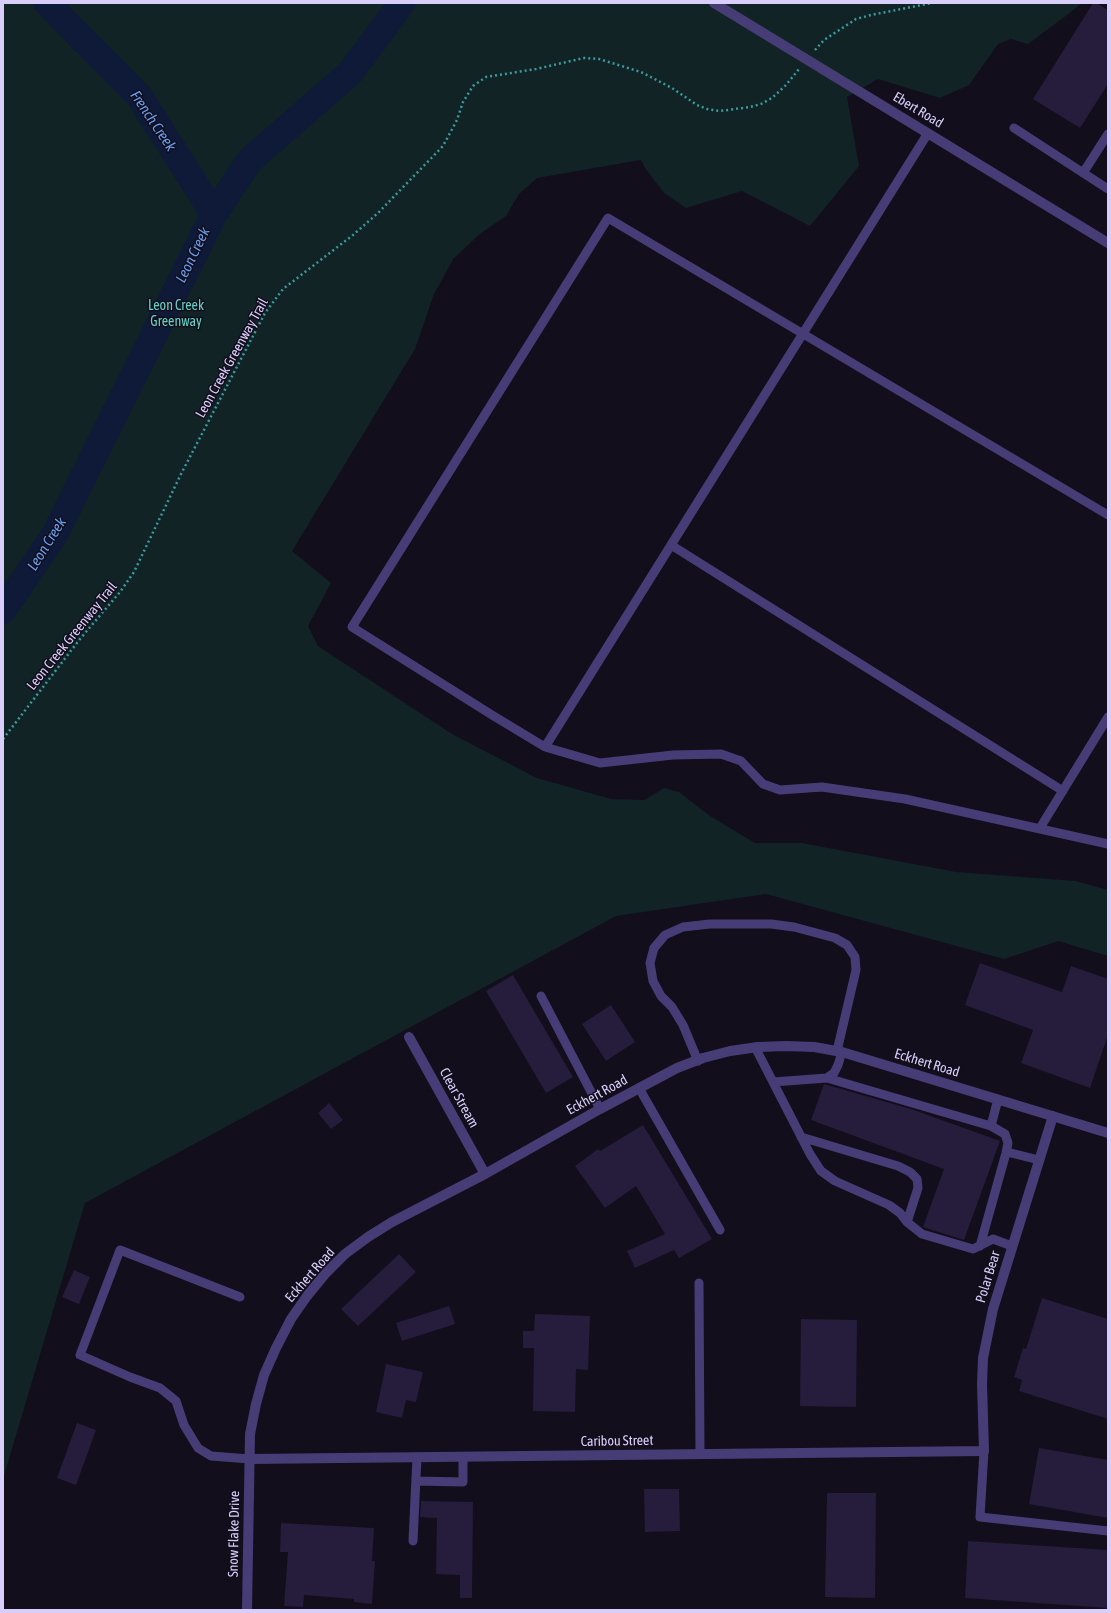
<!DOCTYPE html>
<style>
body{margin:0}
#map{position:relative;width:1111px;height:1613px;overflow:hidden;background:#120e1c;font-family:"Asap Condensed",sans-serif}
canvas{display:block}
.frame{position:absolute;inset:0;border:4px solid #d9cefa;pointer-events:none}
</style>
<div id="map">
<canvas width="1111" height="1613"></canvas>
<div class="frame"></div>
</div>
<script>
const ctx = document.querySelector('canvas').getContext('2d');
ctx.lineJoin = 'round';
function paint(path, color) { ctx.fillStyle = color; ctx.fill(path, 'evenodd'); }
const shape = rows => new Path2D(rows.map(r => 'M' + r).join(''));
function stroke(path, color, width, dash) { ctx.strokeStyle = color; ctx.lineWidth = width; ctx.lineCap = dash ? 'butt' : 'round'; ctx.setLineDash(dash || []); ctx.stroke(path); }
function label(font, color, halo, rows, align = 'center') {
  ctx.font = font + ' "Asap Condensed",sans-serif'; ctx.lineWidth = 3; ctx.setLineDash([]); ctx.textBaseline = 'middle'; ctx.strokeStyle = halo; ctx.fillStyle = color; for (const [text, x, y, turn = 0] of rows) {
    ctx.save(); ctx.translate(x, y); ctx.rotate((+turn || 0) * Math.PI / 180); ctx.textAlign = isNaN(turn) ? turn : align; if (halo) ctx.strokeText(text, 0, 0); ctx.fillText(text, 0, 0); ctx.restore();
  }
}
paint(shape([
 [3,3,1082,3,1067,15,1028,44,1011,39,998,44,969,85,940,98,878,79,847,97,859,166,810,226,742,191,686,208,664,193,645,168,641,160,537,178,519,194,506,216,481,233,454,258,434,294,415,349,292,551,331,583,308,626,318,646,452,734,537,778,611,799,645,800,664,788,679,792,710,816,755,843,802,843,956,872,1076,881,1108,890,1108,956,1058,941,1004,959,766,894,616,916,85,1203,3,1479]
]), '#112325');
stroke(shape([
 [47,3,139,96,214,214],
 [3,610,55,534,214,214,250,160,350,73,402,3]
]), '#0f1a39', 27);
paint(shape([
 [1093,3,1096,3,1108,10,1108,84,1080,128,1033,99],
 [980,963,1062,992,1071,966,1108,979,1108,1035,1090,1088,1021,1063,1033,1030,965,1005],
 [513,975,573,1077,546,1093,486,991],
 [611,1005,635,1042,606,1061,582,1024],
 [824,1084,911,1109,1000,1141,964,1240,923,1227,944,1169,811,1120],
 [329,1103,343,1120,331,1129,318,1113],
 [643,1125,712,1239,679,1258,674,1250,635,1268,627,1251,665,1234,636,1186,605,1208,575,1166,598,1149,600,1151],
 [399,1254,416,1272,358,1326,341,1309],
 [74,1270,90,1277,79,1304,62,1297],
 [1042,1298,1108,1319,1108,1419,1019,1391,1022,1380,1014,1377,1023,1348,1026,1349],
 [449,1306,455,1324,402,1341,396,1323],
 [535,1314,590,1316,588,1370,576,1369,575,1412,533,1411,534,1348,523,1348,523,1331,534,1331],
 [801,1319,857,1320,856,1407,800,1406],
 [386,1364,423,1372,416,1402,406,1400,402,1418,376,1412],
 [77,1423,96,1430,76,1485,57,1478],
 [1039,1448,1108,1460,1108,1518,1029,1504],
 [644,1489,679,1489,680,1531,645,1532],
 [827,1493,876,1493,875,1598,825,1597],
 [421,1501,473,1502,472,1598,460,1598,460,1575,436,1574,437,1518,420,1517],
 [281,1523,374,1528,372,1561,375,1561,372,1604,354,1602,354,1599,304,1595,303,1607,284,1606,288,1552,280,1552],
 [968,1541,1108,1550,1108,1608,965,1598]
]), '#261c3b');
stroke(shape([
 [815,50,824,40,856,19,871,15,932,3],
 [3,739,80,639,120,592,134,572,181,474,265,313,283,289,353,235,378,213,443,146,457,120,463,102,473,86,486,77,536,69,584,58,599,59,641,72,672,88,697,105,707,109,720,111,750,107,761,104,772,98,786,85,799,69]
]), '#399ba2', 2.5, [2, 3]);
stroke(shape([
 [1014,128,1108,189],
 [1083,173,1108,134],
 [1108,515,608,218,352,627,492,715,545,747,600,763,673,755,721,754,741,761,763,784,780,790,822,787,905,799,1108,844],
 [671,545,1063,791],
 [545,747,928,133],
 [1040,828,1108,717],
 [541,996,600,1109],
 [755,1047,810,1154,821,1171,835,1181,889,1205,900,1213,907,1222,922,1234,973,1249,993,1239,1012,1246],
 [698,1061,683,1025,672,1007,661,996,653,981,650,963,654,948,665,935,683,927,710,924,771,924,794,927,835,938,847,945,855,957,856,970,837,1051],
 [827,1078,991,1126,1005,1134,1008,1143,1006,1153,980,1246],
 [773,1082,827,1078,834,1073,838,1065,842,1052],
 [639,1088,720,1230],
 [991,1126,998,1099],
 [801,1137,898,1166,910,1172,917,1179,918,1188,907,1222],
 [1007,1152,1039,1160],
 [699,1283,700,1454],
 [240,1297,120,1250,80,1355,130,1377,160,1388,176,1401,184,1425,198,1448,211,1456,250,1459],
 [984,1451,980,1517,1108,1531],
 [416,1481,463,1482,463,1457],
 [413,1541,417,1457]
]), '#473d76', 9);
stroke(shape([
 [714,3,1108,243],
 [409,1037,485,1174],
 [250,1459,984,1451,982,1384,983,1358,993,1309,1053,1116],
 [247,1610,250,1434,256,1404,264,1375,276,1348,291,1319,307,1296,325,1274,345,1254,368,1237,392,1222,485,1174,600,1109,677,1068,703,1058,730,1051,758,1047,786,1046,814,1047,842,1052,1108,1133]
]), '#473d76', 10);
label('14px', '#d9cefa', '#120e1c', [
 ["Ebert Road",918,110,31],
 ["Leon Creek Greenway Trail",232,358,-61],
 ["Leon Creek Greenway Trail",72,636,-51],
 ["Eckhert Road",927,1063,17],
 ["Eckhert Road",597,1095,-29],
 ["Clear Stream",459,1098,61],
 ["Eckhert Road",310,1275,-49],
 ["Polar Bear",988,1277,-73],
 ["Caribou Street",617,1441,-1],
 ["Snow Flake Drive",234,1534,-89]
]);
label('14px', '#63d1c4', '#120e1c', [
 ["Leon Creek",176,306],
 ["Greenway",176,322]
]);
label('italic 15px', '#679eef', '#120e1c', [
 ["French Creek",153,121,56],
 ["Leon Creek",193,255,-64],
 ["Leon Creek",47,544,-58]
]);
</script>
